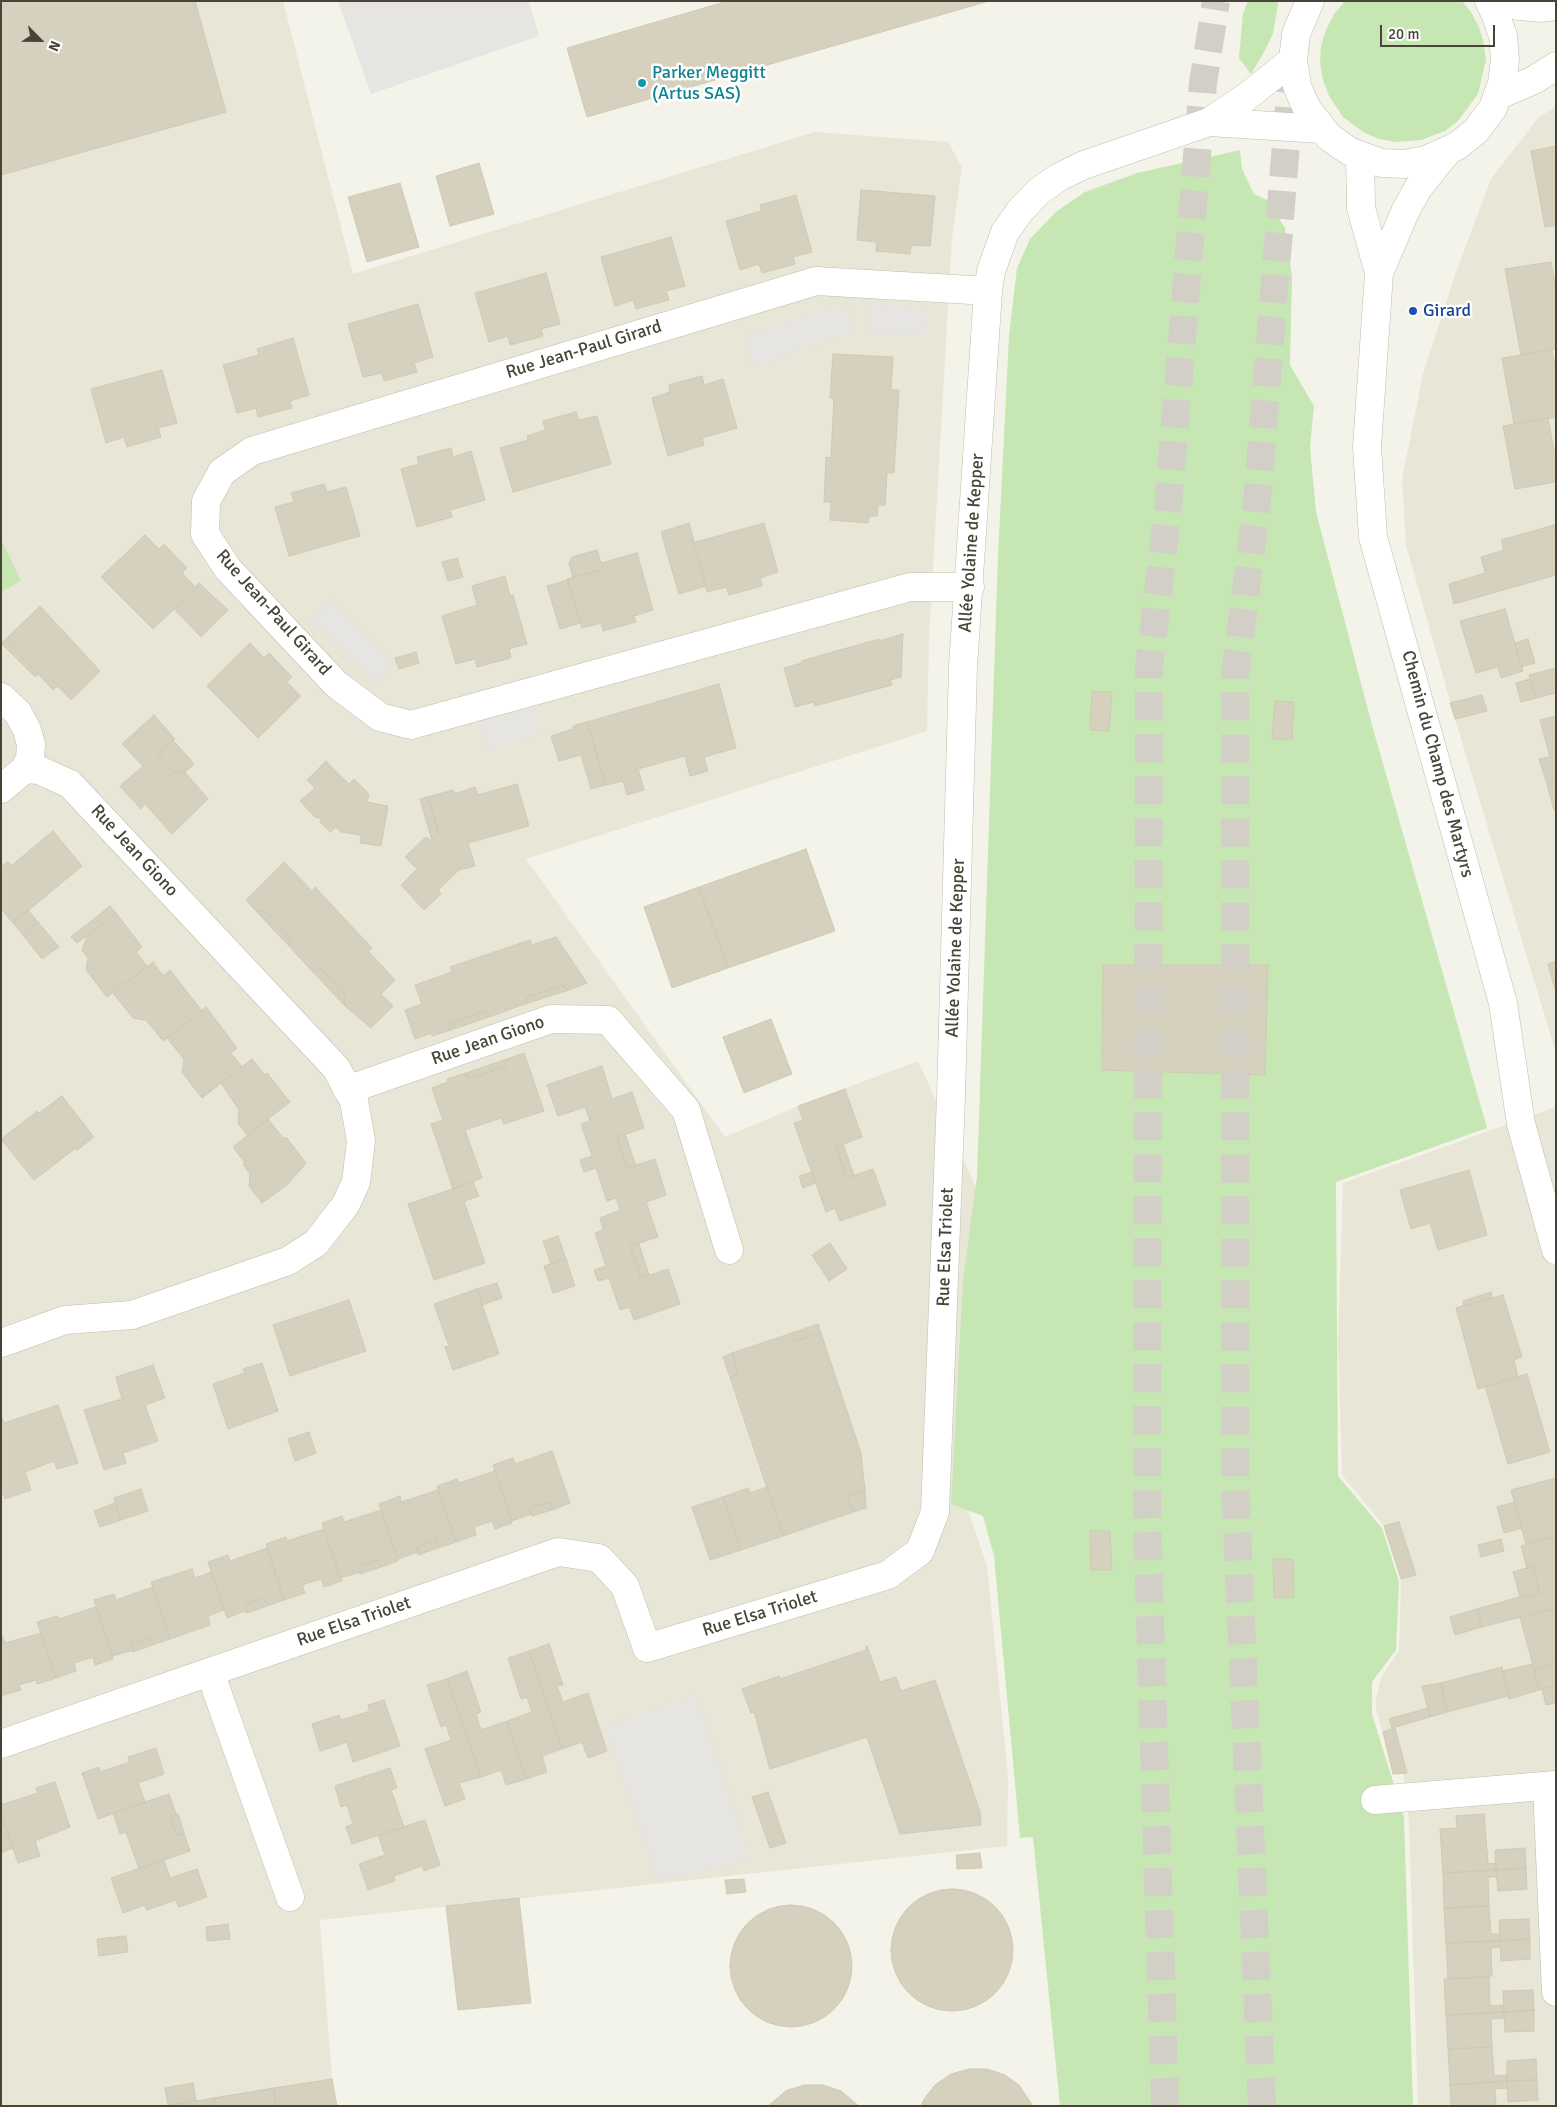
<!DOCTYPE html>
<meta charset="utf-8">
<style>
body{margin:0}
#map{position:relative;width:1557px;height:2107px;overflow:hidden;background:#f4f3e9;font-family:Signika,sans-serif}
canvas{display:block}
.frame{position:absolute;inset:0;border:2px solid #484538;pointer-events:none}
.north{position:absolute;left:15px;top:15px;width:50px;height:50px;-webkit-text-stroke:4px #fff;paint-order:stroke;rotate:113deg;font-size:14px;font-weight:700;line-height:20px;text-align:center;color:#484538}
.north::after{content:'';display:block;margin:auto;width:18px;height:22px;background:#484538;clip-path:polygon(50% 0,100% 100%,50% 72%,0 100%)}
.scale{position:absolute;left:1380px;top:25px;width:115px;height:22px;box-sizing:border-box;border:2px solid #484538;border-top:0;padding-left:6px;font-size:15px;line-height:18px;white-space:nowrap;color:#484538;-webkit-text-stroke:4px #fff;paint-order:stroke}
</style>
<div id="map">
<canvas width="1557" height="2107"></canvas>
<div class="frame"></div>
<div class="north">N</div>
<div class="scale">20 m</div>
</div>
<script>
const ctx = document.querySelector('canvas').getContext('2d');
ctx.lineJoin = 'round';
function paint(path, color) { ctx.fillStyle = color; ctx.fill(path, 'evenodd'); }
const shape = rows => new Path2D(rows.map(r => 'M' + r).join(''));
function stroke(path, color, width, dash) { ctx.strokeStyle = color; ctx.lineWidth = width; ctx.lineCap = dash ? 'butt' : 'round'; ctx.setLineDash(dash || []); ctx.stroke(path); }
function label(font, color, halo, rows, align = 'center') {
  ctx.font = font + ' Signika,sans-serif'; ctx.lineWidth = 5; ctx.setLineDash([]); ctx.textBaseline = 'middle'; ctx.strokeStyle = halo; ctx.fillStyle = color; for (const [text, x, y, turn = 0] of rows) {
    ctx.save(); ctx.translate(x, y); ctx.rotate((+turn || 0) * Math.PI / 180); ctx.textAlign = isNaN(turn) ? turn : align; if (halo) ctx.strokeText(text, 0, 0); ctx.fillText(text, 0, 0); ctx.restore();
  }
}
paint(shape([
 [1,1,283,1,353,274,815,132,948,142,962,167,952,238,929,638,927,731,526,859,725,1137,798,1106,918,1061,982,1200,956,1476,987,1565,1008,1777,1007,1846,320,1920,332,2079,337,2106,1,2106],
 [1556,106,1556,1053,1455,719,1406,545,1402,479,1423,374,1455,275,1491,179,1538,118],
 [1556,1107,1556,2106,1418,2106,1409,1821,1403,1774,1393,1774,1375,1704,1381,1677,1399,1651,1401,1579,1384,1526,1342,1475,1338,1343,1343,1183]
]), '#e8e6d7');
paint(shape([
 [1248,1,1277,1,1278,4,1273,34,1263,54,1251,74,1239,58,1243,13],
 [1345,1,1462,1,1471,12,1479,27,1484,44,1486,60,1478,94,1458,121,1445,131,1421,140,1396,142,1379,139,1363,132,1343,117,1329,96,1323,80,1320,63,1321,46,1326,30,1334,14],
 [1240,150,1242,169,1254,194,1267,200,1285,228,1292,276,1290,365,1314,406,1310,447,1316,512,1372,725,1487,1128,1336,1182,1338,1476,1382,1528,1399,1581,1396,1650,1372,1682,1372,1714,1404,1817,1413,2106,1060,2106,1033,1837,1020,1838,994,1556,983,1516,951,1504,963,1281,977,1176,998,556,1009,336,1017,268,1030,239,1057,211,1085,192,1137,173],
 [1,539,21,581,1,592]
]), '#c6e7b3');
paint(shape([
 [338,1,529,1,539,36,371,94],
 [870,303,927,309,926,336,866,333],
 [847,305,853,332,753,367,745,334],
 [330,599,393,664,375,683,310,620],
 [534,707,541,735,486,752,478,724],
 [697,1694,752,1860,659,1881,604,1726]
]), '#e6e5e1');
const building = shape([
 [1,1,195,1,226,112,1,175,1,1],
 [728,1,989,1,587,117,567,48,728,1],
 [1556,146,1556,225,1545,227,1531,151,1556,146],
 [479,163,494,214,450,226,436,176,479,163],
 [400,183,419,247,367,262,348,197,400,183],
 [861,190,935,196,930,246,911,245,910,254,876,251,877,242,857,240,861,190],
 [796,195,812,252,793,257,795,264,762,273,759,264,740,270,726,221,761,211,760,205,796,195],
 [671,237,685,286,666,291,669,300,636,309,633,300,615,306,601,257,671,237],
 [1551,262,1556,289,1556,349,1521,355,1505,269,1551,262],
 [546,273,560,324,541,329,543,336,510,345,508,336,489,342,475,293,546,273],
 [418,304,433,357,414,363,417,372,384,381,382,373,363,377,348,324,418,304],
 [293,338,309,395,290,401,292,408,258,417,256,408,237,413,223,365,259,355,257,349,293,338],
 [1552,350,1556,370,1556,417,1514,424,1502,358,1552,350],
 [833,354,893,357,891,390,899,390,894,473,887,473,885,505,878,505,877,516,869,516,868,523,830,520,831,502,824,502,826,457,831,458,834,398,830,398,833,354],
 [162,370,177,423,158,428,161,437,127,447,124,437,106,443,91,389,162,370],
 [702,376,704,385,723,379,737,428,702,438,704,445,668,456,652,398,670,392,669,385,702,376],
 [576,412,579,420,597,416,611,464,513,492,500,448,528,440,527,436,545,430,543,421,576,412],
 [1548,418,1556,461,1556,482,1515,489,1503,426,1548,418],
 [451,448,453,457,471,451,485,500,450,510,452,517,417,527,401,469,419,464,417,457,451,448],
 [324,484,327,492,346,487,360,536,289,556,275,507,294,502,291,493,324,484],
 [689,523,706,586,679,594,661,532,689,523],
 [764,523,778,572,760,578,762,586,729,595,726,587,707,592,693,543,764,523],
 [1554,525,1556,533,1556,575,1454,604,1449,584,1485,573,1481,557,1504,550,1501,540,1554,525],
 [145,535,159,549,164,544,187,568,182,573,196,588,153,629,101,577,145,535],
 [597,550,603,569,573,578,569,563,572,557,597,550],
 [637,553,653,610,634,616,636,622,603,631,601,623,582,628,567,579,603,569,601,563,637,553],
 [457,558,463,577,448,581,442,562,457,558],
 [505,576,510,596,513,595,527,644,509,649,511,658,477,667,475,659,456,664,442,616,477,605,472,586,505,576],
 [568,580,580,623,560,629,547,586,568,580],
 [199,583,228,610,201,637,174,609,199,583],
 [40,606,100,671,71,700,57,686,53,690,6,639,40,606],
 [1505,609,1523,671,1501,678,1498,667,1476,673,1460,621,1505,609],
 [903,634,901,677,890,680,892,685,815,706,814,702,795,707,784,668,802,663,801,661,879,639,879,641,903,634],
 [6,639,39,674,35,677,1,643,6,639],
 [1528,639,1535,663,1521,667,1515,643,1528,639],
 [250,643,264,658,269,653,292,677,287,682,301,696,258,738,207,686,250,643],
 [416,652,419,663,399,669,395,658,416,652],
 [1556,668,1556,693,1536,698,1529,675,1556,668],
 [1530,679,1536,698,1521,702,1516,683,1530,679],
 [719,684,736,748,704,757,708,771,690,776,685,756,638,769,644,790,627,795,623,781,606,785,587,722,719,684],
 [1092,691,1112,692,1109,731,1090,730,1092,691],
 [1482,695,1487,711,1455,719,1450,703,1482,695],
 [1275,701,1294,702,1292,740,1272,739,1275,701],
 [154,715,175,739,158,754,174,773,185,772,208,799,172,834,145,804,141,809,120,786,143,766,122,744,154,715],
 [1556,716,1556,782,1547,784,1539,759,1550,757,1540,720,1556,716],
 [587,722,606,785,591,789,581,755,559,761,551,736,573,729,573,726,587,722],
 [173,740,194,764,185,772,174,773,158,754,173,740],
 [326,761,349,784,354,779,369,794,367,802,388,806,381,846,360,843,361,835,341,832,336,827,330,832,320,822,321,819,315,817,300,801,315,788,307,780,326,761],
 [1556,782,1556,809,1554,810,1547,784,1556,782],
 [517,784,529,826,468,843,475,866,459,870,438,890,441,894,424,910,401,885,417,869,405,857,426,837,432,841,439,834,428,797,453,790,455,794,475,787,478,795,517,784],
 [428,797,439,834,432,841,420,799,428,797],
 [53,831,82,866,13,923,1,909,1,867,8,862,11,866,53,831],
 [806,849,835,931,728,968,699,887,806,849],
 [284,862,312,891,315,887,372,948,368,951,395,980,381,994,393,1006,371,1028,344,1005,344,998,346,996,321,969,312,971,289,946,289,940,291,938,265,910,257,912,246,900,284,862],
 [699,887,728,968,672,988,644,907,699,887],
 [110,906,116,913,77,943,71,937,110,906],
 [28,910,38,922,23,935,13,923,28,910],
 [265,910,291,938,289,940,289,946,257,912,265,910],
 [116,913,142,947,136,952,147,966,107,997,86,970,88,958,82,950,86,939,85,938,116,913],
 [38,922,59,947,42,959,23,935,38,922],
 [556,937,587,983,569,990,564,987,563,985,526,997,527,1000,525,1004,492,1016,487,1013,486,1011,450,1023,451,1025,448,1031,432,1036,431,1033,415,1039,405,1010,422,1004,415,985,452,972,450,967,530,940,532,945,556,937],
 [1556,961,1556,993,1548,964,1556,961],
 [153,962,163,976,170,970,202,1011,163,1041,146,1020,133,1018,113,993,153,962],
 [1103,965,1268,965,1265,1075,1102,1070,1103,965],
 [321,969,346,996,344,998,344,1005,312,971,321,969],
 [563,985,564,987,569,990,525,1004,527,1000,526,997,563,985],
 [206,1007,237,1048,231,1053,242,1067,202,1098,182,1072,184,1059,167,1038,206,1007],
 [486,1011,487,1013,492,1016,448,1031,451,1025,450,1023,486,1011],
 [771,1019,792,1074,744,1093,723,1037,771,1019],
 [524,1053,544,1111,504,1124,501,1118,465,1130,482,1178,453,1189,431,1124,443,1120,432,1088,448,1082,447,1079,463,1074,469,1076,469,1079,505,1067,504,1064,507,1059,524,1053],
 [252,1059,265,1075,267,1073,290,1102,247,1135,238,1123,239,1110,221,1083,252,1059],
 [507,1059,504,1064,505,1067,469,1079,469,1076,463,1074,507,1059],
 [602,1066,612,1099,632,1092,644,1128,617,1137,627,1168,655,1159,666,1195,646,1202,658,1237,630,1246,641,1278,668,1269,680,1304,634,1320,629,1307,620,1310,609,1278,598,1281,594,1270,606,1266,595,1233,603,1230,600,1218,620,1210,616,1198,607,1201,596,1168,584,1172,580,1160,592,1156,581,1124,590,1121,585,1107,558,1116,547,1085,602,1066],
 [845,1089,862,1137,836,1147,847,1178,873,1169,886,1205,840,1221,835,1208,826,1212,794,1123,803,1120,798,1106,845,1089],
 [62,1096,94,1137,77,1150,76,1148,34,1180,1,1139,35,1113,37,1111,39,1113,62,1096],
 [268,1119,284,1139,286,1137,306,1163,288,1184,262,1203,249,1186,250,1174,243,1164,245,1163,233,1147,268,1119],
 [625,1134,636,1166,627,1168,617,1137,625,1134],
 [843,1144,854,1175,847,1178,836,1147,843,1144],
 [1469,1170,1487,1235,1438,1250,1430,1223,1411,1229,1400,1190,1469,1170],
 [812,1172,816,1183,803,1188,799,1176,812,1172],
 [473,1182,479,1196,464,1201,485,1263,434,1280,408,1204,473,1182],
 [558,1236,566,1259,551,1264,543,1241,558,1236],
 [830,1243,847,1269,829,1281,812,1255,830,1243],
 [639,1244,649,1275,641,1278,630,1246,639,1244],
 [566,1259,575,1286,553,1293,544,1266,566,1259],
 [497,1283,502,1298,482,1305,477,1289,497,1283],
 [477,1289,499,1354,453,1370,445,1347,449,1346,434,1304,477,1289],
 [1491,1292,1492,1298,1464,1306,1463,1301,1491,1292],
 [1503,1295,1522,1357,1514,1360,1518,1377,1478,1389,1456,1308,1503,1295],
 [349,1300,366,1351,290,1376,273,1325,349,1300],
 [818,1324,821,1333,795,1341,792,1333,818,1324],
 [792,1333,795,1341,821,1333,861,1453,865,1491,847,1496,853,1512,783,1536,730,1377,738,1374,732,1353,792,1333],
 [732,1353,738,1374,730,1377,723,1357,732,1353],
 [262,1363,278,1411,228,1429,213,1384,245,1373,243,1369,262,1363],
 [153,1365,165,1398,145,1405,158,1441,123,1453,126,1463,104,1470,84,1410,122,1399,116,1377,153,1365],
 [1527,1374,1550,1452,1508,1464,1485,1386,1527,1374],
 [58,1405,78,1463,57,1469,54,1461,25,1472,31,1490,5,1499,1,1488,1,1415,4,1423,58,1405],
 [309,1432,316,1453,295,1461,288,1439,309,1432],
 [552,1451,570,1503,552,1510,550,1502,530,1508,531,1514,512,1521,493,1465,513,1458,515,1464,552,1451],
 [495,1471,512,1523,495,1529,492,1521,474,1527,476,1535,456,1542,437,1486,457,1479,459,1483,495,1471],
 [1556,1478,1556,1536,1526,1544,1511,1490,1556,1478],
 [767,1487,783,1536,741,1550,723,1497,748,1488,750,1493,767,1487],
 [141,1489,148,1511,121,1520,114,1498,141,1489],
 [438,1490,456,1542,438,1548,435,1540,416,1547,418,1552,398,1559,379,1504,400,1496,401,1502,438,1490],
 [865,1491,866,1508,853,1512,847,1496,865,1491],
 [723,1497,741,1550,710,1560,692,1507,723,1497],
 [550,1502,552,1510,532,1516,530,1508,550,1502],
 [1515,1502,1522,1528,1504,1533,1497,1507,1515,1502],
 [115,1503,121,1520,100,1527,94,1511,115,1503],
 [381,1510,398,1561,381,1567,378,1560,359,1566,361,1572,340,1578,322,1523,342,1516,344,1522,381,1510],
 [1399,1522,1416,1575,1401,1579,1384,1526,1399,1522],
 [324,1529,342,1581,324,1587,321,1579,302,1585,305,1593,284,1600,266,1544,286,1537,287,1541,324,1529],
 [1090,1531,1110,1531,1112,1570,1091,1570,1090,1531],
 [1556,1536,1556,1608,1482,1627,1477,1609,1526,1595,1527,1598,1540,1594,1533,1566,1527,1568,1521,1546,1556,1536],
 [1501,1539,1504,1551,1481,1557,1478,1545,1501,1539],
 [435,1540,438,1548,418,1555,416,1547,435,1540],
 [267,1548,284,1600,267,1606,264,1598,245,1605,247,1610,227,1618,208,1562,228,1555,230,1561,267,1548],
 [1273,1559,1293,1559,1294,1597,1274,1598,1273,1559],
 [378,1560,381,1567,360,1574,359,1566,378,1560],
 [1533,1566,1540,1594,1527,1598,1526,1595,1520,1597,1513,1572,1533,1566],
 [192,1569,195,1578,212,1572,224,1610,208,1616,210,1625,170,1639,151,1582,192,1569],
 [153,1587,170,1639,152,1645,150,1637,131,1644,133,1650,113,1656,94,1600,114,1594,116,1600,153,1587],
 [264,1598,267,1606,246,1613,245,1605,264,1598],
 [96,1607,113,1659,95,1665,93,1657,74,1663,76,1671,56,1678,37,1622,57,1616,59,1619,96,1607],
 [1556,1608,1556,1663,1534,1669,1520,1617,1556,1608],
 [1477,1609,1482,1627,1455,1635,1450,1617,1477,1609],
 [1,1633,5,1643,41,1633,56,1678,37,1684,36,1680,19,1685,21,1690,1,1696,1,1633],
 [150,1637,152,1645,133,1652,131,1644,150,1637],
 [549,1644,563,1685,557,1686,563,1702,588,1693,607,1751,588,1758,582,1742,562,1749,529,1651,549,1644],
 [867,1646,880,1682,896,1677,901,1691,935,1680,980,1812,981,1825,900,1834,867,1737,770,1769,754,1712,751,1713,742,1689,779,1676,780,1679,866,1650,866,1647,867,1646],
 [529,1651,562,1749,542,1756,547,1772,526,1779,507,1721,532,1712,527,1697,521,1699,508,1658,529,1651],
 [1556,1663,1556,1685,1539,1690,1534,1669,1556,1663],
 [1532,1664,1539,1690,1509,1699,1503,1671,1532,1664],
 [1502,1667,1508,1696,1447,1712,1441,1683,1502,1667],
 [467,1671,481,1712,476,1714,481,1730,507,1721,526,1779,506,1785,501,1770,481,1777,447,1679,467,1671],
 [447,1679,481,1777,459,1783,465,1799,445,1806,425,1749,451,1740,446,1725,441,1727,427,1685,447,1679],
 [1441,1683,1447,1712,1430,1717,1422,1686,1441,1683],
 [1556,1685,1556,1703,1546,1705,1542,1689,1556,1685],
 [384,1700,400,1746,353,1762,347,1742,320,1751,312,1724,339,1715,341,1720,370,1711,368,1705,384,1700],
 [1428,1708,1430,1717,1392,1728,1389,1719,1428,1708],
 [1395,1728,1407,1773,1393,1774,1383,1732,1395,1728],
 [156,1748,164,1774,138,1783,145,1802,98,1819,82,1773,99,1767,100,1772,130,1762,128,1757,156,1748],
 [390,1768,397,1788,391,1790,404,1827,352,1844,346,1827,353,1824,347,1805,341,1807,335,1786,390,1768],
 [55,1782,70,1827,35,1841,40,1856,18,1863,1,1813,1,1805,38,1793,36,1788,55,1782],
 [768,1792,786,1843,770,1848,752,1797,768,1792],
 [169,1794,176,1814,170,1816,177,1836,184,1833,190,1851,139,1869,126,1832,120,1834,113,1813,169,1794],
 [1,1813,13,1848,1,1853,1,1813],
 [178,1814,184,1833,177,1836,170,1816,178,1814],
 [1484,1814,1488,1864,1496,1863,1496,1870,1443,1873,1440,1829,1457,1828,1456,1816,1484,1814],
 [425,1820,440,1865,424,1871,422,1866,394,1876,395,1881,368,1890,359,1864,385,1855,378,1835,425,1820],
 [1525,1848,1526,1868,1496,1870,1495,1850,1525,1848],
 [980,1853,982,1868,957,1869,956,1855,980,1853],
 [164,1860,170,1878,197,1869,207,1897,179,1907,176,1900,147,1910,145,1905,123,1913,111,1878,164,1860],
 [1526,1868,1527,1889,1498,1891,1496,1870,1526,1868],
 [1496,1870,1497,1877,1488,1877,1489,1906,1444,1908,1443,1873,1496,1870],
 [744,1879,746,1892,727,1894,725,1880,744,1879],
 '891 1950a61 61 0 1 1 122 0a61 61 0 1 1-122 0Z',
 [519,1898,531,2003,458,2010,446,1906,519,1898],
 '730 1966a61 61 0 1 1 122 0a61 61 0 1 1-122 0Z',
 [1489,1906,1491,1934,1499,1934,1500,1941,1446,1943,1444,1908,1489,1906],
 [1529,1919,1530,1939,1500,1941,1499,1920,1529,1919],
 [228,1924,230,1939,207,1941,206,1927,228,1924],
 [126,1936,128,1952,99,1956,97,1939,126,1936],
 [1530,1939,1530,1959,1501,1961,1500,1941,1530,1939],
 [1500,1941,1500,1947,1491,1948,1492,1976,1448,1979,1446,1943,1500,1941],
 [1489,1977,1490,2006,1503,2005,1504,2012,1446,2015,1444,1979,1489,1977],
 [1533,1990,1534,2010,1504,2012,1503,1991,1533,1990],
 [1534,2010,1534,2031,1505,2032,1504,2012,1534,2010],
 [1504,2012,1504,2018,1491,2019,1492,2047,1448,2049,1446,2015,1504,2012],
 [1492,2047,1494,2076,1507,2075,1507,2081,1450,2085,1448,2049,1492,2047],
 [1536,2059,1537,2080,1507,2081,1507,2061,1536,2059],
 [969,2069,987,2069,1005,2075,1019,2085,1033,2106,921,2106,924,2099,935,2085,951,2074,969,2069],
 [332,2079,337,2106,276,2106,274,2088,332,2079],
 [1537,2080,1538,2100,1508,2102,1507,2081,1537,2080],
 [1507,2081,1507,2088,1495,2089,1496,2106,1451,2106,1450,2085,1507,2081],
 [193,2083,196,2101,168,2105,165,2088,193,2083],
 [805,2085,823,2085,841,2091,859,2106,768,2106,787,2090,805,2085],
 [274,2088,276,2106,215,2106,214,2098,274,2088],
 [214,2098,215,2106,165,2106,196,2101,214,2098]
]);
paint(building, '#d6d1bf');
stroke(building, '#d0cab2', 1);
stroke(shape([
 [1165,2106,1147,1518,1149,667,1168,508,1203,83,1216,1],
 [1262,2106,1235,1480,1235,676,1257,502,1289,107,1294,66]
]), '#d2d0c6', 28, [28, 14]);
const minor = shape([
 [1310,1,1296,34,1293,60,1297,86,1307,109,1329,137,1349,151,1381,163,1404,164,1426,160,1457,146,1476,131,1493,108,1502,83,1505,59,1503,36,1495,13,1489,1],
 [1490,3,1542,8,1556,6],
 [1499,95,1534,80,1556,66],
 [1209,122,1321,129],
 [1447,152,1418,188,1405,212,1379,273,1367,447,1373,537,1503,1003,1521,1124,1556,1250],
 [1360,156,1361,208,1379,273],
 [970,587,910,587,411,725,380,717,336,684,228,569,205,534,206,501,222,472,252,451,816,281,988,291],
 [1,697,18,713,27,730,31,744,30,758,25,769,1,789],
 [347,1090,551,1019,608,1020,686,1110,729,1250],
 [1,1343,65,1320,132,1315,288,1261,316,1243,346,1204,356,1182,361,1141,354,1101,336,1068,70,784,39,770,25,769],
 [210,1672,290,1897],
 [1,1744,558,1552,599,1558,625,1586,647,1648,888,1575,920,1551,935,1512,951,1096,963,667,988,291,991,271,1005,232,1020,211,1038,192,1059,177,1084,165,1209,122,1245,98,1293,60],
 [1547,1786,1556,1992],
 [1375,1800,1556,1785]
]);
stroke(minor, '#c0bdac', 29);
stroke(minor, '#fff', 28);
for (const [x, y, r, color] of [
 [642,83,5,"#0f9aa8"],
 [1413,311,5,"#1a4fb4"]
]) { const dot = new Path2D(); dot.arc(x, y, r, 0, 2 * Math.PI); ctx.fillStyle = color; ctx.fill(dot); stroke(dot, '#fff', 2); }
label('18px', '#0d838f', '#fff', [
 ["Parker Meggitt",652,73],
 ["(Artus SAS)",652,94]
], 'left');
label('18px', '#164399', '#fff', [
 ["Girard",1423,311]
], 'left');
label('18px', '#484538', '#fff', [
 ["Rue Jean-Paul Girard",584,350,-17],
 ["Allée Yolaine de Kepper",972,543,-86],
 ["Rue Jean-Paul Girard",273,613,48],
 ["Chemin du Champ des Martyrs",1437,764,75],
 ["Rue Jean Giono",134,851,47],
 ["Allée Yolaine de Kepper",956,948,-88],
 ["Rue Jean Giono",488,1041,-19],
 ["Rue Elsa Triolet",946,1247,-88],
 ["Rue Elsa Triolet",760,1614,-17],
 ["Rue Elsa Triolet",354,1622,-19]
]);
</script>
